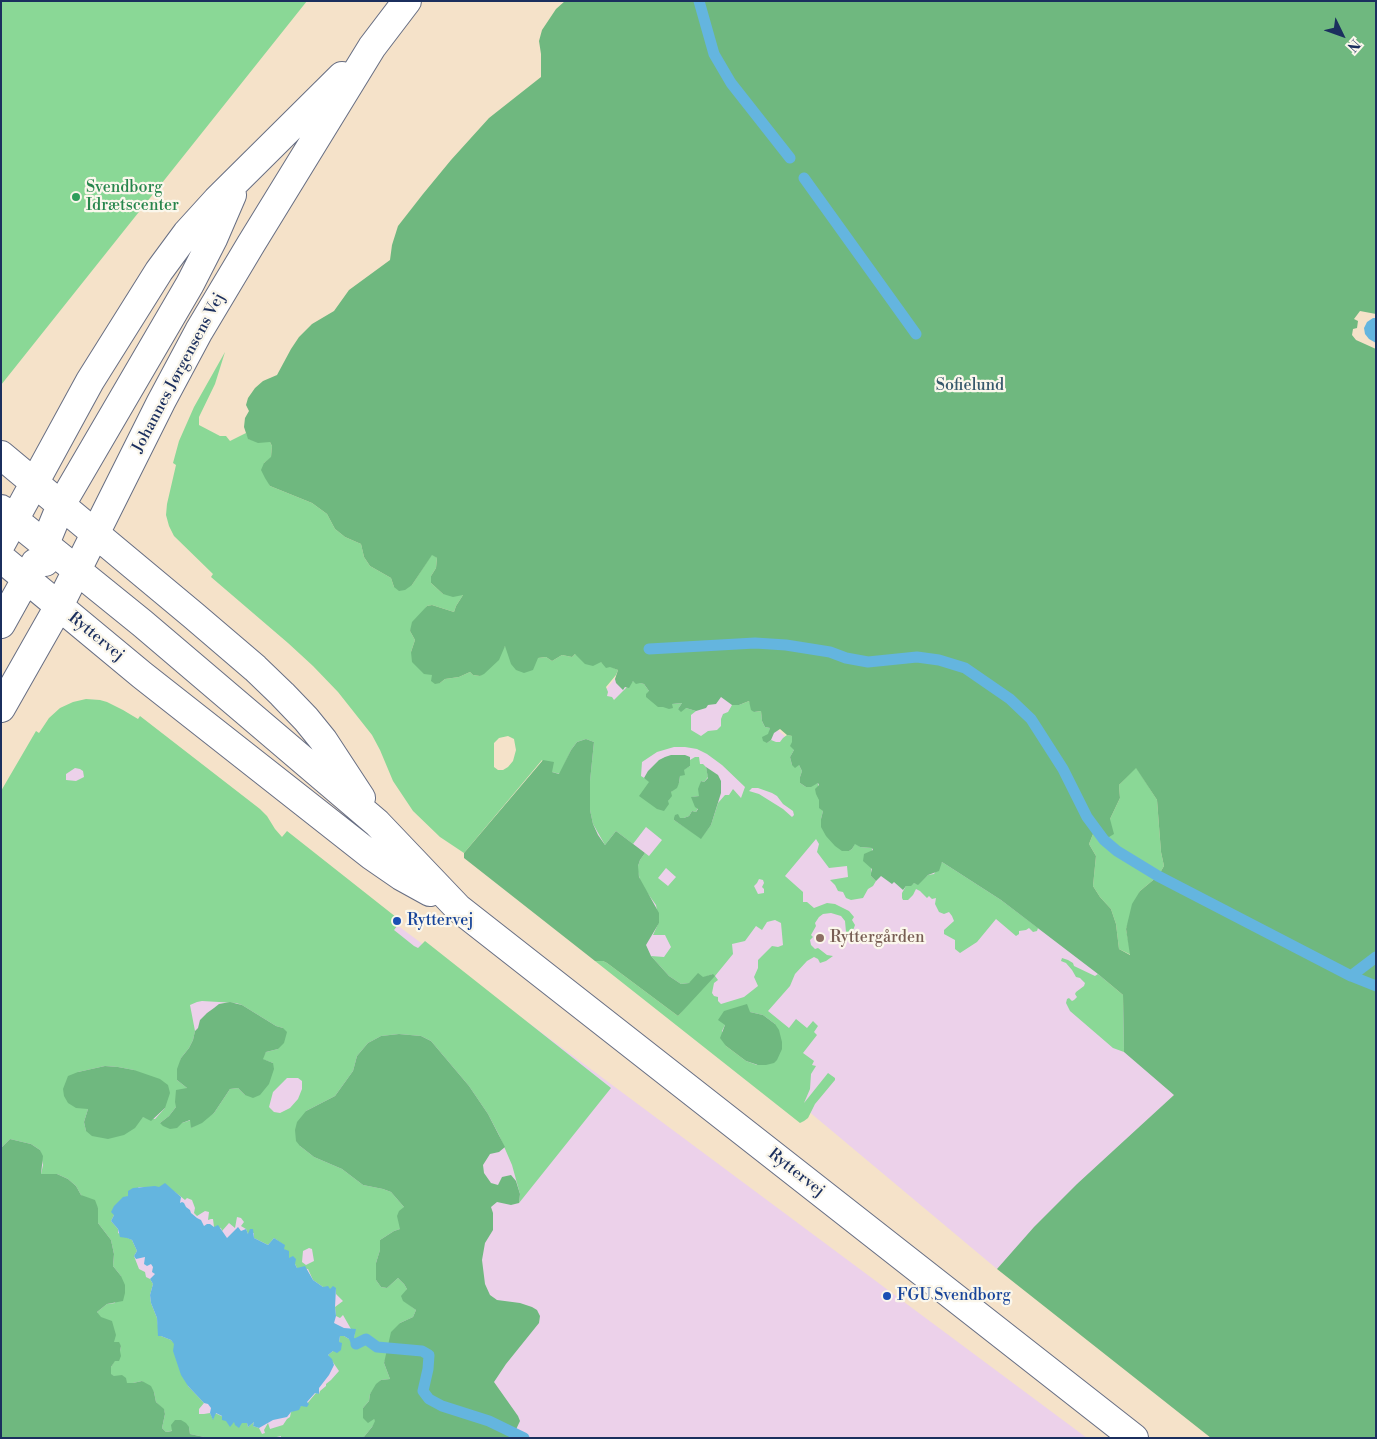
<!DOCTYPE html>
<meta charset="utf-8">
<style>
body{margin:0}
#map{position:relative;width:1377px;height:1439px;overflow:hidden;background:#f5e2c9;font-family:"Libre Bodoni",serif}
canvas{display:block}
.frame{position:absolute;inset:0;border:2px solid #1b2f5e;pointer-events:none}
.north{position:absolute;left:1317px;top:10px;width:50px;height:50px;-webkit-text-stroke:4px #fbf7ec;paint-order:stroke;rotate:132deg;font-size:14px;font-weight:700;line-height:20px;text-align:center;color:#1b2f5e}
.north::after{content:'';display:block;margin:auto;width:18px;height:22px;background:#1b2f5e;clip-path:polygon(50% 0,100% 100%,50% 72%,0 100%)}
</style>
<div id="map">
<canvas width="1377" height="1439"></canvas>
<div class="frame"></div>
<div class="north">N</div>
</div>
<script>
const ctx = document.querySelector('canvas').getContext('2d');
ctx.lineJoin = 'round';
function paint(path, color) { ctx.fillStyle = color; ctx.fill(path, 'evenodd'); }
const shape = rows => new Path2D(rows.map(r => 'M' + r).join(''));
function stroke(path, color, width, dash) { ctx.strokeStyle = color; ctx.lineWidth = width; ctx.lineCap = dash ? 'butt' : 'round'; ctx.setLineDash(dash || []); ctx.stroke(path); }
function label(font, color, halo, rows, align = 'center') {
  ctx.font = font + ' "Libre Bodoni",serif'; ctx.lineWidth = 4.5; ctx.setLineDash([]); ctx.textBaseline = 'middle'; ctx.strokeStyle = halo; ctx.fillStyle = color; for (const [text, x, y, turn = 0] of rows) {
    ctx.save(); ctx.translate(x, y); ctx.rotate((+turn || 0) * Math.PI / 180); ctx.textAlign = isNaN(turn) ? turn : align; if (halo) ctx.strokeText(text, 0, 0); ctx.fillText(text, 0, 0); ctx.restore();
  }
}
paint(shape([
 [634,656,753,708,870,811,991,890,1104,977,1175,1094,997,1269,801,1105,475,845],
 [93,699,1087,1438,1,1438,1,844]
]), '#ecd1ea');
paint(shape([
 [1,1,307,1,1,385],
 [225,352,215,384,199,417,199,425,220,436,226,436,230,441,246,433,249,439,258,442,270,442,272,446,271,458,264,463,270,486,312,503,327,514,335,529,345,537,361,544,364,557,370,566,391,578,394,587,412,585,432,554,437,558,436,568,431,576,431,583,443,594,463,595,456,606,454,612,432,605,427,606,410,631,415,640,411,652,440,683,445,679,459,677,470,672,473,675,480,676,505,646,538,658,546,657,552,661,562,655,572,657,575,654,601,662,618,670,616,675,606,687,608,692,607,696,612,697,614,700,633,681,644,684,649,691,672,704,682,703,678,709,686,708,696,711,691,715,691,730,701,736,708,731,717,730,721,726,721,719,723,714,728,712,732,705,739,705,749,701,754,712,761,711,762,721,765,727,770,728,767,743,771,740,776,742,780,742,783,738,787,735,792,736,794,750,790,757,792,765,799,765,802,771,800,777,800,783,806,787,818,783,820,800,823,811,821,819,849,851,852,849,855,843,860,847,872,848,871,876,876,881,873,886,868,889,863,898,851,900,846,898,843,892,838,891,835,885,830,880,848,877,847,866,829,868,817,852,819,844,816,839,785,876,803,892,803,902,807,902,814,908,827,903,835,904,849,911,854,917,852,920,855,925,852,933,848,936,846,932,845,921,841,916,831,913,823,914,819,917,815,923,816,926,811,935,813,937,810,940,811,945,815,949,818,948,827,955,833,956,826,961,820,963,818,959,814,957,807,961,795,974,790,986,768,1011,789,1028,796,1019,807,1028,813,1021,818,1026,814,1032,817,1035,803,1053,814,1061,812,1065,816,1066,811,1074,810,1089,804,1103,828,1073,835,1078,835,1080,815,1104,808,1118,804,1121,800,1123,595,961,603,961,607,963,678,1016,713,974,689,983,681,984,669,976,651,956,664,957,671,947,665,935,653,935,659,922,656,905,641,884,638,872,638,866,640,860,645,853,649,856,662,840,646,827,633,844,616,831,605,845,593,824,590,810,590,781,594,742,586,739,577,742,571,750,560,774,552,772,542,760,464,853,440,837,413,811,393,781,380,750,372,735,338,692,313,666,288,643,211,577,213,574,174,536,169,526,166,515,167,504,176,465,173,463,179,441,194,407],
 [508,736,514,739,516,750,513,761,508,767,503,770,498,770,494,767,494,743,499,738],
 [674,747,685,747,697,749,707,754,722,765,745,787,741,798,733,789,729,795,725,795,718,803,711,825,701,838,674,820,674,818,684,818,689,816,692,811,696,812,698,808,692,797,699,796,701,781,704,782,708,777,706,767,703,764,700,764,699,757,695,757,690,760,690,766,683,770,680,776,679,783,671,792,668,801,649,781,641,776,642,762,657,752],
 [752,788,758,788,772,793,777,796,783,804,793,811,794,815,792,817,783,809,759,794,749,791],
 [666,868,676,877,668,886,658,878],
 [759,879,763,880,764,883,762,887,764,889,764,893,758,894,754,886,757,883],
 [775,920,781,923,783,945,778,947,772,946,758,960,758,968,754,977,758,986,744,997,721,1004,718,1001,718,997,714,996,712,993,714,983,718,980,715,976,733,954,732,944,745,941,756,926,762,930,767,922],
 [750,1012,763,1015,775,1024,757,1065,746,1061,726,1046,722,1031,725,1025],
 [86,699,100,700,107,702,123,710,138,719,140,716,260,809,267,816,275,829,282,837,287,831,401,921,394,930,414,946,418,948,425,941,611,1088,519,1203,520,1194,512,1165,499,1135,488,1114,469,1086,431,1041,421,1036,399,1034,381,1036,368,1043,357,1056,353,1071,335,1096,306,1111,300,1146,314,1157,342,1169,363,1185,383,1189,391,1192,404,1207,400,1229,394,1231,380,1240,380,1250,376,1263,376,1280,381,1287,387,1288,398,1278,404,1284,407,1289,403,1300,416,1310,413,1317,400,1323,384,1363,390,1379,381,1380,370,1394,369,1401,363,1408,376,1421,372,1427,363,1438,281,1438,281,1436,272,1438,209,1438,190,1434,189,1427,166,1432,162,1428,165,1414,164,1410,156,1402,154,1392,142,1381,133,1383,126,1383,110,1374,111,1367,120,1351,121,1346,114,1342,97,1312,107,1304,115,1303,121,1276,113,1266,114,1254,111,1240,98,1223,98,1208,81,1195,76,1186,68,1179,57,1174,41,1174,43,1165,40,1150,31,1144,10,1139,1,1148,1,791,36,731,39,733,49,718,60,708,73,702],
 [75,768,80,769,83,771,84,777,76,781,66,780,66,774],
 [202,1001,236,1003,242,1005,276,1026,283,1028,278,1049,266,1052,262,1059,273,1063,245,1095,238,1088,230,1089,214,1113,191,1128,191,1120,182,1123,160,1123,169,1116,176,1107,187,1088,177,1080,181,1058,189,1048,193,1040,195,1031,190,1005,197,1002],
 [105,1066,118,1067,134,1070,165,1108,155,1119,143,1117,86,1131,84,1122,88,1109,78,1072],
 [287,1078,298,1078,302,1081,302,1089,298,1099,290,1108,280,1113,274,1112,269,1107,273,1092],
 [139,1187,159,1187,175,1192,185,1200,187,1198,192,1200,195,1208,194,1213,197,1216,205,1211,209,1212,208,1220,211,1219,213,1219,214,1227,221,1228,222,1231,229,1223,235,1228,237,1217,241,1218,244,1222,241,1226,246,1229,248,1234,254,1233,254,1238,268,1245,274,1238,284,1245,284,1249,289,1258,295,1264,297,1268,308,1269,313,1280,323,1287,330,1290,336,1288,336,1294,343,1301,335,1307,336,1316,340,1318,343,1315,351,1329,355,1330,354,1338,349,1339,344,1336,340,1336,339,1342,333,1351,328,1355,339,1371,331,1380,326,1384,326,1386,320,1391,319,1394,316,1393,305,1406,301,1406,291,1412,290,1417,287,1419,283,1425,270,1429,268,1423,264,1430,265,1433,262,1434,259,1428,253,1426,254,1422,248,1427,247,1423,234,1422,215,1413,213,1419,210,1413,204,1414,199,1414,199,1409,204,1403,188,1386,175,1344,171,1340,161,1336,158,1326,157,1318,151,1303,150,1295,153,1284,150,1279,146,1277,145,1272,139,1269,134,1256,137,1251,132,1240,118,1233,118,1229,111,1221,114,1215,128,1196],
 [309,1248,312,1249,314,1261,306,1265,302,1262,303,1251],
 [1136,767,1157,800,1161,852,1164,866,1158,876,1140,891,1126,929,1131,955,1119,949,1116,924,1111,909,1100,897,1093,886,1096,856,1089,844,1095,829,1110,819,1120,798,1119,785],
 [942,862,1001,900,1038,928,1037,931,1033,932,1029,928,1026,930,1019,931,1019,934,1016,936,996,919,977,942,960,953,955,949,955,940,944,934,944,930,954,921,952,916,949,912,944,914,939,912,935,904,936,898,932,899,929,896,927,898,920,891,916,889,913,895,908,900,903,900,902,898,902,893,906,886,914,883,918,884,928,875,934,874],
 [1062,958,1068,960,1073,963,1074,966,1095,976,1098,974,1123,995,1124,1052,1113,1048,1070,1011,1066,1003,1067,999,1069,998,1072,1001,1074,1000,1077,997,1075,994,1076,992,1084,986,1085,983,1080,978,1076,977,1072,970,1066,963,1061,961]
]), '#8ad896');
paint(shape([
 [565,1,1376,1,1376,314,1360,311,1354,319,1358,321,1357,328,1353,329,1352,335,1356,340,1376,349,1376,1438,1211,1438,997,1269,1034,1227,1077,1184,1174,1095,1124,1052,1123,995,1098,974,1001,900,942,862,939,871,928,875,918,885,914,883,911,886,906,886,903,890,894,882,892,884,881,876,876,881,871,876,871,873,872,869,863,861,864,854,873,850,872,848,860,847,855,844,852,849,849,851,842,851,835,846,826,836,821,827,821,819,823,811,819,808,819,800,816,794,815,789,819,785,818,783,811,787,806,787,800,783,800,777,802,771,799,765,795,768,792,765,790,757,794,750,790,746,792,742,792,736,787,735,780,729,774,733,771,740,767,743,763,741,762,737,768,734,770,728,765,727,762,721,761,711,754,712,751,710,749,701,739,705,732,705,721,697,716,704,708,705,706,708,696,711,686,708,681,712,678,709,682,703,672,704,673,708,669,709,663,707,658,707,646,697,646,694,649,691,644,684,640,683,636,684,633,681,629,688,625,687,623,690,616,683,615,679,618,670,610,667,606,668,601,662,593,666,585,664,575,654,572,657,562,655,552,661,546,657,538,658,533,670,524,673,516,670,511,664,505,646,499,660,484,674,480,676,473,675,470,672,459,677,445,679,440,683,435,684,431,681,432,675,424,674,412,662,411,652,415,640,410,631,412,622,427,606,432,605,454,612,456,606,463,595,453,597,443,594,431,583,431,576,436,568,437,558,432,555,412,585,405,590,399,591,394,587,391,578,370,566,364,557,361,544,345,537,335,529,327,514,312,503,270,486,265,478,261,470,264,463,271,457,272,446,270,442,258,443,248,439,244,427,245,418,249,411,246,405,248,398,255,388,263,381,277,375,291,349,299,337,312,324,334,311,349,290,390,260,392,245,398,226,423,194,451,160,489,118,541,77,541,54,539,41,542,30,556,9],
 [1136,768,1157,800,1161,852,1164,866,1158,876,1140,891,1132,904,1126,929,1130,955,1119,949,1116,924,1111,909,1100,897,1093,886,1096,856,1089,844,1095,829,1104,840,1114,834,1110,819,1120,798,1119,785],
 [586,739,594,742,590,781,590,810,593,824,598,835,605,845,616,831,645,853,640,860,638,866,639,877,659,913,659,923,646,945,651,956,669,976,681,984,689,983,698,973,703,977,713,974,715,976,678,1016,607,963,603,961,595,961,464,858,464,853,543,760,554,762,552,772,559,774,571,750,577,742],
 [671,755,685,755,690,757,690,766,684,770,685,775,680,776,679,783,677,788,671,792,672,796,668,801,669,804,664,811,657,809,639,796,649,782,644,778,648,771,659,760,665,757],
 [706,767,718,775,721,781,721,793,711,825,701,839,674,820,674,818,675,815,678,814,680,818,684,818,689,816,692,811,696,812,698,809,695,807,691,797,699,796,698,789,701,781,704,782,708,778],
 [230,1002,242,1005,276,1026,283,1028,287,1032,284,1043,278,1049,266,1052,263,1059,273,1063,274,1069,269,1084,260,1095,253,1098,245,1095,238,1088,230,1089,214,1113,202,1123,191,1128,190,1120,182,1123,177,1128,170,1129,163,1126,160,1123,169,1116,176,1107,175,1102,176,1090,187,1088,177,1080,177,1069,181,1058,189,1048,193,1040,195,1031,198,1028,200,1020,207,1013,214,1008,219,1004],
 [747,1004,750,1012,763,1015,775,1024,779,1030,782,1042,782,1049,777,1060,774,1063,766,1065,758,1065,746,1061,726,1046,720,1038,725,1025,718,1020,724,1011],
 [399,1034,421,1036,431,1041,469,1086,488,1114,505,1147,499,1152,490,1154,483,1165,484,1173,491,1183,498,1185,502,1177,511,1175,516,1181,520,1194,519,1203,511,1205,497,1202,491,1207,493,1213,493,1230,485,1243,482,1260,485,1284,490,1295,497,1300,520,1303,532,1307,537,1310,540,1316,539,1323,506,1364,494,1382,518,1416,520,1421,512,1438,363,1438,372,1427,375,1421,374,1419,368,1423,363,1418,363,1408,369,1401,370,1394,376,1384,381,1380,390,1379,384,1363,391,1332,400,1323,413,1317,416,1310,403,1301,401,1296,407,1289,404,1284,398,1278,387,1288,381,1287,376,1280,376,1263,380,1250,380,1240,394,1231,400,1229,397,1216,399,1211,404,1207,391,1192,383,1189,363,1185,342,1169,314,1157,300,1146,296,1141,295,1130,297,1122,306,1111,335,1096,353,1071,357,1056,368,1043,381,1036],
 [105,1066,118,1067,134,1070,160,1079,168,1085,170,1093,165,1108,151,1121,143,1117,135,1128,124,1135,108,1139,92,1136,86,1131,84,1122,88,1109,76,1108,68,1103,64,1096,63,1089,68,1076,78,1072],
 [10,1139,31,1144,40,1150,43,1156,41,1174,57,1174,68,1179,76,1186,81,1195,95,1200,98,1208,98,1223,111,1240,114,1254,113,1266,121,1276,125,1285,125,1293,123,1301,107,1304,97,1312,101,1317,112,1321,116,1335,114,1342,119,1342,121,1346,120,1351,121,1356,119,1361,115,1361,111,1367,111,1374,114,1376,122,1375,126,1378,127,1383,133,1383,142,1381,151,1386,154,1392,156,1402,164,1409,165,1414,162,1428,166,1432,172,1431,171,1425,175,1420,181,1420,186,1423,189,1427,190,1434,209,1438,1,1438,1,1148]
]), '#6fb87f');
paint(shape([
 [1373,318,1376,318,1376,343,1369,339,1365,334,1364,328,1367,322],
 [165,1183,181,1197,180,1203,182,1202,184,1203,186,1207,190,1210,191,1213,197,1218,201,1220,204,1226,207,1224,210,1224,214,1227,218,1225,227,1238,238,1227,241,1231,246,1229,248,1234,250,1229,253,1229,254,1238,268,1245,274,1238,285,1245,284,1249,289,1251,289,1258,293,1256,296,1259,295,1264,297,1268,305,1266,313,1280,323,1287,328,1286,330,1289,333,1286,336,1288,335,1307,336,1316,334,1323,344,1328,356,1329,354,1338,358,1340,356,1344,353,1348,349,1339,344,1336,340,1336,339,1342,342,1343,341,1350,337,1353,333,1351,328,1355,332,1359,334,1365,329,1375,319,1388,319,1394,315,1393,307,1402,309,1404,307,1407,301,1406,299,1410,291,1412,287,1417,273,1420,259,1428,253,1426,254,1422,248,1427,247,1423,242,1423,239,1428,235,1425,234,1422,230,1427,226,1421,222,1420,222,1416,216,1413,213,1420,210,1413,211,1408,208,1404,204,1403,188,1386,181,1375,173,1351,174,1344,171,1340,161,1336,158,1336,157,1318,151,1303,150,1295,153,1284,150,1279,155,1274,152,1272,153,1267,151,1264,147,1266,144,1264,145,1257,136,1259,134,1256,137,1251,132,1240,127,1238,120,1237,118,1229,111,1221,114,1215,111,1212,114,1206,123,1197,128,1196,128,1191,133,1188,155,1186,159,1187]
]), '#64b5df');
stroke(shape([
 [699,1,714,54,731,83,790,158],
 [804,178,916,334],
 [649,649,755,643,786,645,830,652,846,658,868,662,917,657,939,660,965,668,1010,699,1031,719,1063,769,1087,817,1104,840,1117,851,1158,876,1351,976,1376,957],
 [1351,976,1376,986],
 [356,1344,366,1339,377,1347,422,1351,429,1355,428,1369,423,1391,429,1399,442,1406,489,1421,524,1438]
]), '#64b5df', 11);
const secondary = shape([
 [1,455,193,615,255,668,282,694,306,719,323,740,361,798],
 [1,509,142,623,377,823,458,908,1134,1438],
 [1,544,90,381,159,271,187,233,217,200,342,76],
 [1,558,142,675,372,856,401,876,430,892],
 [45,562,45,544,61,505,190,284,213,239,232,195],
 [1,624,35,563],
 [1,708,59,606,161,402,199,331,251,244,372,47,407,1]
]);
stroke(secondary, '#676e83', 30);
stroke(secondary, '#fff', 28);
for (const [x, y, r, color] of [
 [76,197,5,"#2e9e5b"],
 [397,921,5,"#1a4fb4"],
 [820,938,5,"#8d6e63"],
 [887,1296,5,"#1a4fb4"]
]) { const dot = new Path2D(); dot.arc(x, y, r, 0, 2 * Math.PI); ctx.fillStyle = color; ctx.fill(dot); stroke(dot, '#fbf7ec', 2); }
label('16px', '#27864d', '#fbf7ec', [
 ["Svendborg",86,188],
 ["Idrætscenter",86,206]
], 'left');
label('16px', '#1b2f5e', '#fbf7ec', [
 ["Johannes Jørgensens Vej",179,373,-62],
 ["Ryttervej",96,637,39],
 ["Ryttervej",796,1173,38]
]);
label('16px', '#37596c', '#fbf7ec', [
 ["Sofielund",970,386]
]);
label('16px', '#164399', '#fbf7ec', [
 ["Ryttervej",407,921],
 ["FGU Svendborg",897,1296]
], 'left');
label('16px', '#785e54', '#fbf7ec', [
 ["Ryttergården",830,938]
], 'left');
</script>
